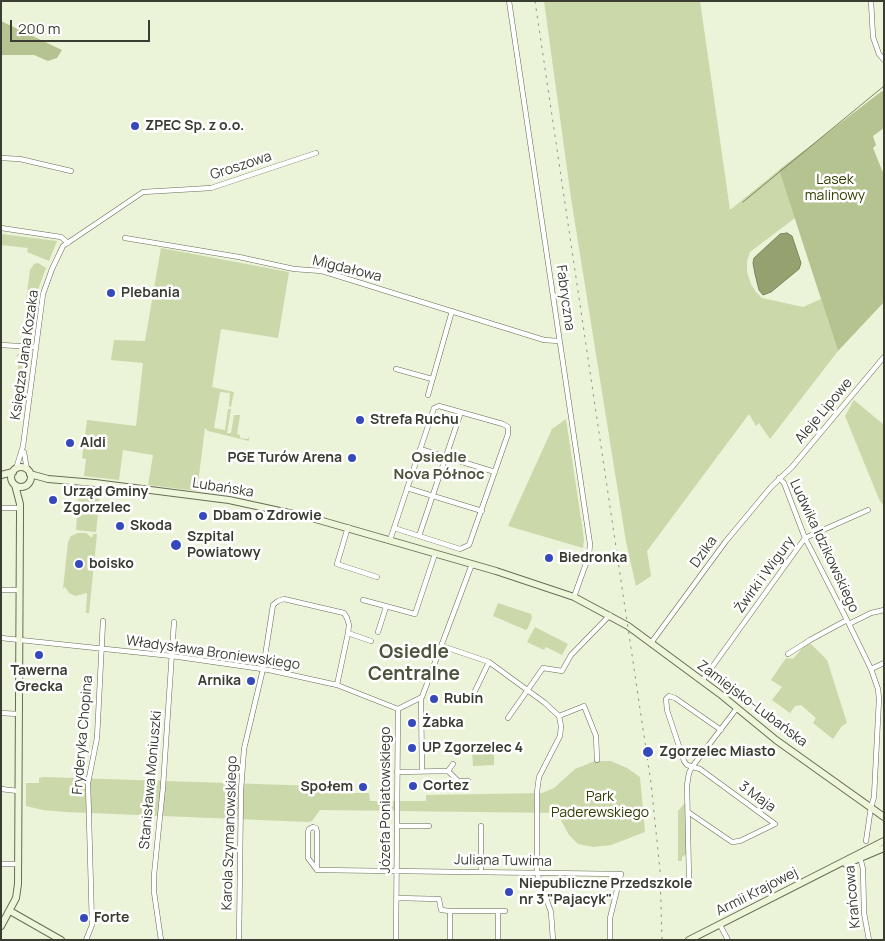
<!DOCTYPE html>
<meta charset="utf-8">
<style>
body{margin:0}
#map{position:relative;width:885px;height:941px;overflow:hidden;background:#ebf3d8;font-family:Manrope,sans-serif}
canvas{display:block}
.frame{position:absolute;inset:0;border:2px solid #3a3d32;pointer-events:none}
.scale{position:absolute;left:10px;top:20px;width:140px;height:22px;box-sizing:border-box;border:2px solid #3a3d32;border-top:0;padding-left:6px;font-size:15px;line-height:18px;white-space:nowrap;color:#3a3d32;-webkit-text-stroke:4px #fff;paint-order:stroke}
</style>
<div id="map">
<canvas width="885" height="941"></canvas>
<div class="frame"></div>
<div class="scale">200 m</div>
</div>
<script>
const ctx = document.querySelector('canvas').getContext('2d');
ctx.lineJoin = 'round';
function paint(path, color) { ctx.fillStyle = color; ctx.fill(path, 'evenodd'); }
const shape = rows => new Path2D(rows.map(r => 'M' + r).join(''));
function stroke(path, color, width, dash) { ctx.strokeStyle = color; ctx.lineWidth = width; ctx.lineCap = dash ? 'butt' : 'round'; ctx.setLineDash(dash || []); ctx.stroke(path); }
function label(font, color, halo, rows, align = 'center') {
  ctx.font = font + ' Manrope,sans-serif'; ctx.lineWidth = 5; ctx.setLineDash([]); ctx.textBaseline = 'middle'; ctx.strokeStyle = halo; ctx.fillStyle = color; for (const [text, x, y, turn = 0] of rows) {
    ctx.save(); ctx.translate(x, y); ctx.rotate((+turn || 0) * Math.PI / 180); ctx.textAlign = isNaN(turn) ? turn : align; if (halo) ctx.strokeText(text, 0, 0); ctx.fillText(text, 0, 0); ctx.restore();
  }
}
paint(shape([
 [544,1,700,1,730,210,779,170,795,218,750,252,747,261,747,272,751,284,756,292,762,298,803,307,821,299,838,351,770,439,759,423,756,426,749,414,647,551,651,576,636,586,626,542,571,198],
 [1,234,57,241,49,261,27,252,28,248,1,245],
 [161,248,289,272,278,338,221,329,212,387,234,392,231,407,229,406,230,393,220,392,214,428,225,430,228,409,231,409,227,433,231,433,234,415,240,415,237,434,240,435,240,438,247,439,249,437,249,441,208,431,205,428,197,491,148,485,153,455,123,450,119,480,84,476,86,459,82,458,87,420,136,426,143,363,111,360,114,340,145,341],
 [38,263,46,268,39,287,32,324,29,319,30,312,27,307,27,302,26,301,30,270,34,264],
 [21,351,26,352,29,354,26,380,17,379,19,357,16,356],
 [854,400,884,425,884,507,879,499,845,416],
 [566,419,584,539,583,548,508,526,552,429],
 [79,491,100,493,96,532,76,530],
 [78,533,86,533,92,538,93,534,97,534,89,613,86,613,87,593,75,596,69,593,65,587,63,589,68,542,71,536],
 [498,603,531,614,532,618,528,628,526,630,493,616],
 [535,627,568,644,562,655,546,647,544,650,527,642],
 [809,642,827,660,847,723,842,726,833,739,813,723,816,718,801,705,795,706,790,713,772,700,782,687,771,680,786,658,793,659,805,645],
 [472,751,494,751,494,765,473,766],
 [595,761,611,761,627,768,640,777,645,832,611,845,593,847,578,844,569,835,557,813,320,810,312,821,308,822,66,812,43,810,26,806,26,783,39,783,39,778,44,777,317,786,325,793,369,793,370,801,426,801,426,795,542,793,554,788,575,769],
 [685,803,687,854,682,857,682,861,678,861,678,811]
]), '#cbd8a9');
paint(shape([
 [1,21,62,50,57,58,48,61,34,55,1,55],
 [882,91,884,93,884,128,873,136,876,145,873,148,884,175,884,302,838,351,779,170]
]), '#b5c390');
const water = shape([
 [787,233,792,236,801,263,799,269,771,292,763,295,759,290,755,274,753,263,754,258,780,234,787,233]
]);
paint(water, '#95a270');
stroke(water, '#7a845d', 1);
stroke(shape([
 [743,202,884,86]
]), '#7a845d', 1);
const street = shape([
 [509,1,590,544,589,555,574,597],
 [871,1,873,37,879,54,884,60],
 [1,158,20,159,71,171],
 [1,228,61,237,68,243],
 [125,238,239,257,294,269,322,271,544,340,559,341],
 [1,345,35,347],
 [396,369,432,379],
 [428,395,452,311],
 [420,449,495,472],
 [24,452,27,470],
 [16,469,23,446,43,294,52,269,63,246,143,192,211,188,316,153],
 [779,478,784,483,805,538,849,624,871,669,878,689,879,699,874,797,871,807,866,841],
 [407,488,482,511],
 [1,508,20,508],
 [348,527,337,564,377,577],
 [419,536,461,412],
 [390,540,434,408,439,406,503,424,508,427,508,434,469,545,460,549,394,528],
 [1,590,19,590],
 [363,600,415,614,435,554],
 [849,624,871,613,884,610],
 [378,632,386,607],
 [348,633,371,641],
 [1,638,172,656,269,670,337,685,398,709],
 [651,643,726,541,771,487,792,467,884,357],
 [442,646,489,662,545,703,559,716,561,726,560,736,539,777,537,792,537,873,551,912,553,940],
 [788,654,810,640,847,620],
 [871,669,884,663],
 [702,681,805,538,868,510],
 [475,691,489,662],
 [421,698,422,771],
 [1,713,18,714],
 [559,716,584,706,596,736,597,760],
 [508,718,543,668,562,671,571,655,610,615],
 [448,771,458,781,468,781],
 [397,772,448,771,453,764],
 [1,789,18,791],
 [688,812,732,842,740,841,775,824,700,769,687,765,684,761,667,710,666,699,669,696,675,698,721,730],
 [397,826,429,826],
 [481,826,481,872],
 [313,827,316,828,317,832,317,870,308,858,308,832,309,829,313,827],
 [860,857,863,869,864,913,869,940],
 [1,864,17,864],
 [317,870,621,874,610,918,610,940],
 [689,879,687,785,689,773,692,767,737,708],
 [397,898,439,899,441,910,450,911,450,940],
 [450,911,505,911],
 [720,925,728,940],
 [86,940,92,925,88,783,97,738,103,621],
 [161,940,154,892,154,875,163,787,174,622],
 [239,940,241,790,244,749,263,669,273,605,278,601,284,599,344,613,347,618,349,625,348,633,337,685],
 [396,940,398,709,422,697,472,564],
 [498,940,498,911]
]);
const secondary = shape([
 '11 477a10 10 0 1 1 20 0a10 10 0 1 1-20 0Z',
 [30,474,48,479,95,483,229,500,312,518,496,571,574,597,628,626,720,694,776,740,884,817],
 [1,475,13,472],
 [846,864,884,848],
 [10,911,61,940],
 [1,926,16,898,18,884,20,516,20,504,15,485],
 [689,940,884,841]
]);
stroke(street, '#666d55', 5.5);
stroke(secondary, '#666d55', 8);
stroke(street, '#fff', 4.5);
stroke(secondary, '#eef6da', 6);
stroke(shape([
 [535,1,651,783,660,870,662,940]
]), '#909683', 1, [2.5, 5]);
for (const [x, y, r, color] of [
 [135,126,5,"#3649bb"],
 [111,293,5,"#3649bb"],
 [360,420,5,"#3649bb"],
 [70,443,5,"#3649bb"],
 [352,458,5,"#3649bb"],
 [53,500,5,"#3649bb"],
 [203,516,5,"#3649bb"],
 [120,526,5,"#3649bb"],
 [176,545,6,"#3649bb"],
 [549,558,5,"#3649bb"],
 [79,564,5,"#3649bb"],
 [39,655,5,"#3649bb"],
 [251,681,5,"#3649bb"],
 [434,699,5,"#3649bb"],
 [412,723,5,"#3649bb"],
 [412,748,5,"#3649bb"],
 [648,752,6,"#3649bb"],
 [413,786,5,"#3649bb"],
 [363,787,5,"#3649bb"],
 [509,892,5,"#3649bb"],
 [84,918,5,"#3649bb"]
]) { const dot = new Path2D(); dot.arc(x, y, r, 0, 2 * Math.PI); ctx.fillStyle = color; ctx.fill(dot); stroke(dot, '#fff', 2); }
label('bold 14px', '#3a3d32', '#fff', [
 ["ZPEC Sp. z o.o.",145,126],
 ["Plebania",121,293],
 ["Strefa Ruchu",370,420],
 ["Aldi",80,443],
 ["PGE Turów Arena",342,458,"right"],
 ["Urząd Gminy",63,492],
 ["Zgorzelec",63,508],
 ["Dbam o Zdrowie",213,516],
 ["Skoda",130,526],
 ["Szpital",187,537],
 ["Powiatowy",187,553],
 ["Biedronka",559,558],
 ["boisko",89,564],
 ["Tawerna",39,671,"center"],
 ["Grecka",39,687,"center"],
 ["Arnika",241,681,"right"],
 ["Rubin",444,699],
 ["Żabka",422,723],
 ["UP Zgorzelec 4",422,748],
 ["Zgorzelec Miasto",659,752],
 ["Cortez",423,786],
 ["Społem",353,787,"right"],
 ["Niepubliczne Przedszkole",519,884],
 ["nr 3 \"Pajacyk\"",519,900],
 ["Forte",94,918]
], 'left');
label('14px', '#3a3d32', '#fff', [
 ["Groszowa",241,166,-18],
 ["Migdałowa",347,269,14],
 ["Fabryczna",565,298,82],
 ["Księdza Jana Kozaka",25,355,-82],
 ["Aleje Lipowe",824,411,-50],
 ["Lubańska",223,488,9],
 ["Ludwika Idzikowskiego",824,546,65],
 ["Dzika",704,552,-54],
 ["Żwirki i Wigury",765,575,-54],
 ["Władysława Broniewskiego",213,653,8],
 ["Zamiejsko-Lubańska",752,704,37],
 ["Fryderyka Chopina",83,735,-85],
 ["Stanisława Moniuszki",151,780,-85],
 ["3 Maja",757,797,36],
 ["Józefa Poniatowskiego",386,800,-90],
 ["Karola Szymanowskiego",230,833,-88],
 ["Juliana Tuwima",503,861,1],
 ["Armii Krajowej",757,892,-27],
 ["Krańcowa",853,897,-95]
]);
label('14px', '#333e01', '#fff', [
 ["Lasek",835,180],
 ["malinowy",835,196],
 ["Park",600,797],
 ["Paderewskiego",600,813]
]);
label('bold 15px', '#4d533c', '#fff', [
 ["Osiedle",439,458],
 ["Nova Północ",439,475]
]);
label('bold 19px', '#4d533c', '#fff', [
 ["Osiedle",414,653],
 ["Centralne",414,675]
]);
</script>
